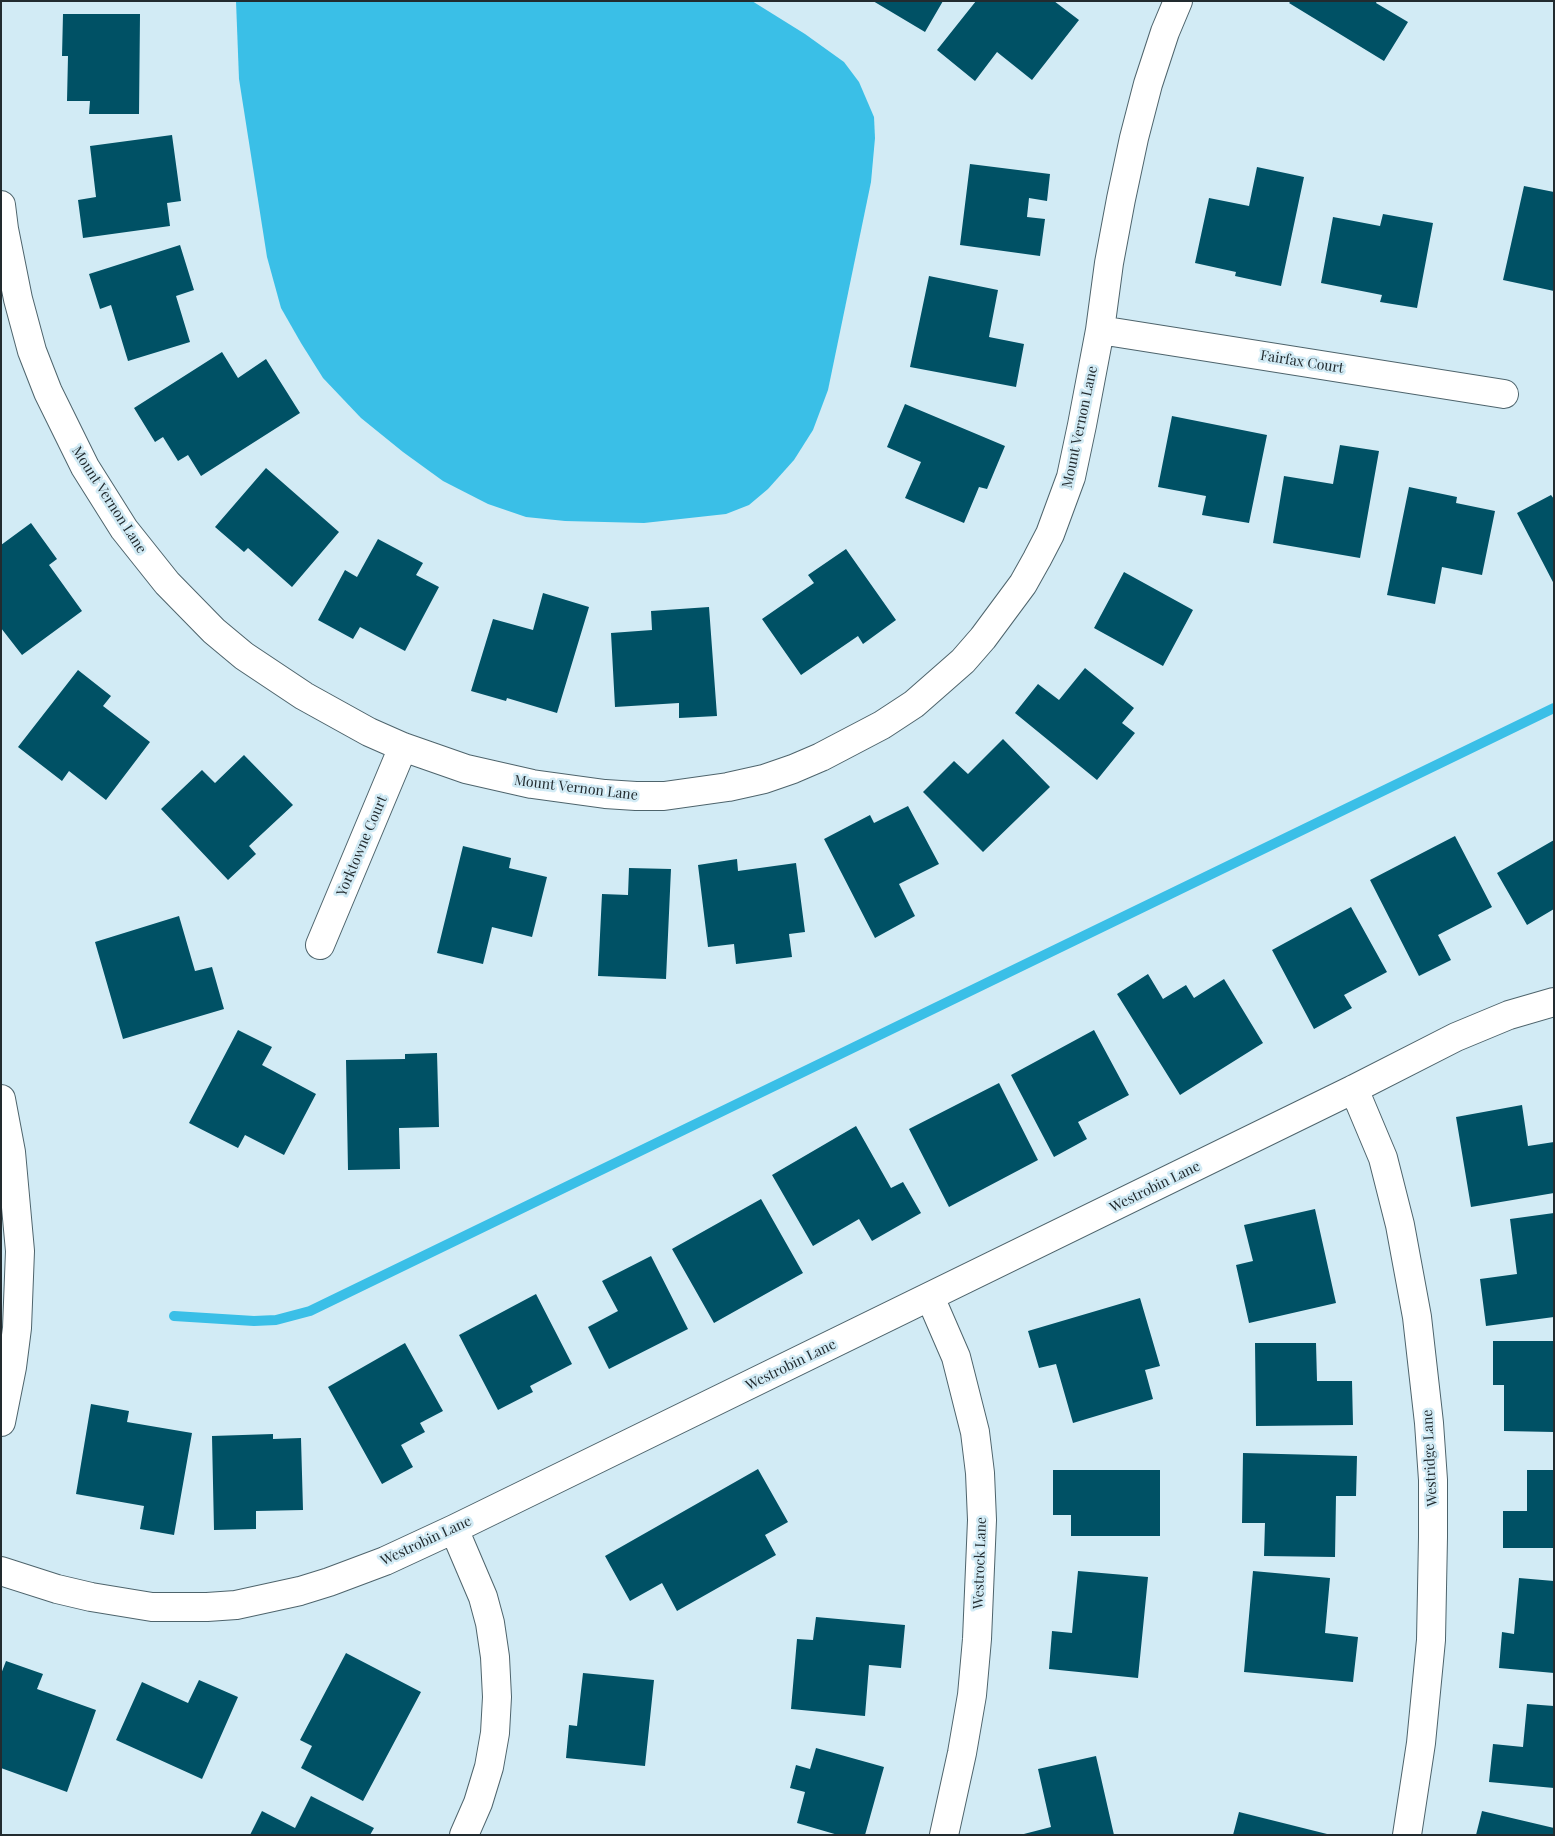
<!DOCTYPE html>
<style>
body{margin:0}
#map{position:relative;width:1555px;height:1836px;overflow:hidden;background:#d2ebf5;font-family:"Playfair Display",serif}
canvas{display:block}
.frame{position:absolute;inset:0;border:2px solid #222b2f;pointer-events:none}
</style>
<div id="map">
<canvas width="1555" height="1836"></canvas>
<div class="frame"></div>
</div>
<script>
const ctx = document.querySelector('canvas').getContext('2d');
ctx.lineJoin = 'round';
function paint(path, color) { ctx.fillStyle = color; ctx.fill(path, 'evenodd'); }
const shape = rows => new Path2D(rows.map(r => 'M' + r).join(''));
function stroke(path, color, width, dash) { ctx.strokeStyle = color; ctx.lineWidth = width; ctx.lineCap = dash ? 'butt' : 'round'; ctx.setLineDash(dash || []); ctx.stroke(path); }
function label(font, color, halo, rows, align = 'center') {
  ctx.font = font + ' "Playfair Display",serif'; ctx.lineWidth = 5; ctx.setLineDash([]); ctx.textBaseline = 'middle'; ctx.strokeStyle = halo; ctx.fillStyle = color; for (const [text, x, y, turn = 0] of rows) {
    ctx.save(); ctx.translate(x, y); ctx.rotate((+turn || 0) * Math.PI / 180); ctx.textAlign = isNaN(turn) ? turn : align; if (halo) ctx.strokeText(text, 0, 0); ctx.fillText(text, 0, 0); ctx.restore();
  }
}
paint(shape([
 [236,1,752,1,805,34,844,62,859,82,874,117,875,138,871,182,828,390,813,430,794,460,768,489,749,505,726,514,644,523,565,521,526,517,488,504,443,481,403,452,361,418,323,378,301,343,281,308,267,257,239,79]
]), '#3abfe7');
stroke(shape([
 [174,1316,254,1321,276,1320,310,1311,1554,708]
]), '#3abfe7', 10);
paint(shape([
 [873,1,943,1,925,32],
 [976,1,1054,1,1079,20,1032,80,997,52,975,81,937,50],
 [1291,1,1377,1,1376,3,1408,22,1384,61,1289,3],
 [63,14,140,14,139,114,89,114,90,101,67,101,68,56,62,56],
 [172,135,181,201,167,203,170,226,83,238,78,200,96,197,90,146],
 [970,164,1050,174,1047,201,1029,198,1027,217,1045,219,1040,256,960,245],
 [1257,167,1304,177,1281,286,1235,276,1236,272,1195,263,1209,198,1249,206],
 [1524,186,1554,192,1554,291,1503,280],
 [1383,214,1433,223,1417,308,1380,302,1382,295,1321,283,1333,217,1380,226],
 [180,245,194,290,176,296,190,342,128,361,111,305,100,309,89,274],
 [929,276,998,290,989,337,1024,344,1016,387,910,367],
 [222,352,238,378,266,359,300,413,201,476,188,455,178,461,163,437,155,442,134,408],
 [905,404,1005,446,987,489,979,487,964,523,905,498,921,462,887,447],
 [1172,416,1267,435,1249,523,1202,515,1206,496,1158,487],
 [1340,445,1379,451,1360,558,1273,543,1284,476,1333,484],
 [266,468,339,532,292,587,248,548,244,552,215,527],
 [1409,487,1457,497,1456,503,1495,511,1482,575,1442,567,1435,604,1387,595],
 [1551,495,1554,499,1554,584,1517,513],
 [31,523,57,559,49,565,82,611,22,655,1,628,1,545],
 [378,539,423,563,416,575,439,587,405,651,360,627,353,639,318,620,345,570,357,577],
 [846,549,896,620,863,644,858,636,801,675,762,619,814,583,808,575],
 [1124,572,1193,610,1163,666,1094,628],
 [543,593,589,607,557,713,507,698,506,701,471,691,493,619,533,630],
 [709,607,717,716,679,718,679,703,615,707,611,633,652,630,651,611],
 [1085,668,1134,708,1122,723,1135,733,1097,780,1015,713,1038,684,1059,700],
 [78,670,111,696,103,706,150,742,106,800,69,771,62,781,18,747],
 [1003,739,1050,787,983,852,923,792,954,761,968,774],
 [244,755,293,805,249,846,256,854,228,880,161,809,202,770,215,783],
 [908,806,939,864,899,884,915,916,875,938,824,839,870,815,874,823],
 [1455,836,1492,907,1438,935,1451,960,1419,976,1370,880],
 [1554,840,1554,909,1527,925,1497,873],
 [463,846,511,858,509,868,547,877,532,937,492,927,483,964,437,953],
 [737,859,738,871,796,863,805,932,789,934,792,957,736,964,734,944,708,947,698,865],
 [629,868,671,869,666,979,598,976,602,894,628,895],
 [1351,907,1387,972,1344,995,1352,1008,1314,1029,1272,950],
 [179,916,195,971,212,967,224,1009,123,1039,95,942],
 [1148,974,1163,999,1186,985,1194,998,1224,979,1263,1043,1180,1095,1117,994],
 [238,1030,272,1047,262,1065,316,1094,284,1155,245,1135,238,1148,189,1123],
 [1094,1030,1129,1095,1078,1122,1087,1139,1054,1157,1011,1075],
 [437,1053,439,1127,399,1128,400,1169,348,1170,346,1060,405,1059,405,1054],
 [999,1083,1038,1160,949,1207,909,1129],
 [1522,1105,1528,1146,1554,1142,1554,1193,1471,1207,1456,1117],
 [856,1126,891,1188,903,1182,921,1213,872,1241,859,1219,813,1246,772,1175],
 [761,1199,803,1273,714,1323,672,1249],
 [1315,1209,1336,1303,1249,1323,1236,1265,1253,1261,1244,1225],
 [1554,1213,1554,1317,1486,1326,1480,1279,1517,1274,1510,1219],
 [651,1256,688,1329,609,1369,588,1327,618,1311,602,1281],
 [536,1294,572,1364,530,1386,533,1392,498,1410,459,1335],
 [1140,1298,1160,1366,1145,1370,1153,1399,1073,1423,1056,1364,1039,1368,1028,1331],
 [1493,1341,1554,1341,1554,1432,1504,1431,1504,1385,1493,1385],
 [405,1343,443,1411,420,1423,425,1432,401,1445,413,1467,382,1484,328,1387],
 [1255,1343,1316,1343,1317,1381,1352,1381,1353,1425,1256,1426],
 [91,1404,129,1411,127,1422,192,1433,174,1535,140,1529,144,1506,76,1494],
 [273,1434,273,1439,301,1438,303,1510,256,1511,256,1529,214,1530,212,1436],
 [1243,1453,1357,1456,1356,1496,1336,1496,1335,1557,1264,1556,1265,1523,1242,1523],
 [758,1469,788,1522,765,1535,776,1555,677,1611,662,1583,630,1601,605,1556],
 [1053,1470,1160,1470,1160,1536,1071,1536,1071,1515,1053,1515],
 [1527,1470,1554,1470,1554,1548,1503,1548,1503,1511,1527,1511],
 [1078,1571,1148,1577,1138,1678,1049,1669,1052,1631,1072,1633],
 [1253,1571,1330,1578,1325,1633,1358,1637,1353,1682,1244,1672],
 [1519,1578,1554,1581,1554,1673,1499,1668,1502,1632,1514,1634],
 [816,1617,905,1625,901,1668,869,1665,865,1716,791,1709,797,1639,813,1640],
 [346,1653,421,1692,363,1801,301,1768,312,1746,300,1740],
 [6,1661,43,1674,37,1689,96,1710,67,1792,1,1768,1,1674],
 [583,1673,654,1680,645,1766,566,1758,569,1725,577,1726],
 [199,1680,238,1697,202,1779,116,1740,142,1682,188,1703],
 [1527,1704,1554,1706,1554,1788,1489,1782,1493,1744,1523,1747],
 [816,1748,884,1767,865,1835,838,1835,797,1823,805,1792,790,1788,796,1765,810,1769],
 [1096,1756,1114,1835,1020,1835,1051,1827,1038,1769],
 [311,1796,374,1828,370,1835,250,1835,262,1811,295,1828],
 [1482,1811,1554,1828,1554,1835,1476,1835],
 [1239,1812,1327,1834,1327,1835,1233,1835]
]), '#005165');
const street = shape([
 [1,205,4,229,18,299,32,351,48,392,85,467,124,529,167,583,214,631,244,656,304,696,369,732,403,747,466,769,532,784,605,794,636,796,664,796,728,787,764,779,793,769,821,757,882,725,914,704,963,661,983,638,1023,584,1037,559,1050,534,1071,477,1082,425,1100,330,1109,263,1121,199,1134,138,1148,84,1165,32,1178,1],
 [1100,330,1504,394],
 [320,945,403,747],
 [1354,1089,1383,1158,1400,1225,1417,1317,1429,1423,1433,1480,1433,1537,1431,1640,1421,1743,1407,1835],
 [1,1099,11,1152,20,1251,17,1328,12,1367,1,1422],
 [930,1297,956,1357,975,1432,980,1473,982,1520,977,1639,972,1695,962,1753,944,1835],
 [454,1529,483,1597,490,1623,495,1657,497,1697,495,1733,489,1767,478,1803,464,1835],
 [1,1571,57,1589,91,1597,152,1607,207,1607,236,1605,300,1591,329,1582,385,1561,454,1529,1354,1089,1456,1037,1509,1015,1554,1002]
]);
stroke(street, '#4e646c', 30);
stroke(street, '#fff', 28);
label('14px', '#222b2f', '#d2ebf5', [
 ["Fairfax Court",1302,362,9],
 ["Mount Vernon Lane",1080,427,-78],
 ["Mount Vernon Lane",109,500,57],
 ["Mount Vernon Lane",576,788,7],
 ["Yorktowne Court",362,846,-67],
 ["Westrobin Lane",1155,1187,-26],
 ["Westrobin Lane",791,1365,-26],
 ["Westridge Lane",1430,1458,-93],
 ["Westrobin Lane",426,1541,-25],
 ["Westrock Lane",980,1563,-88]
]);
</script>
